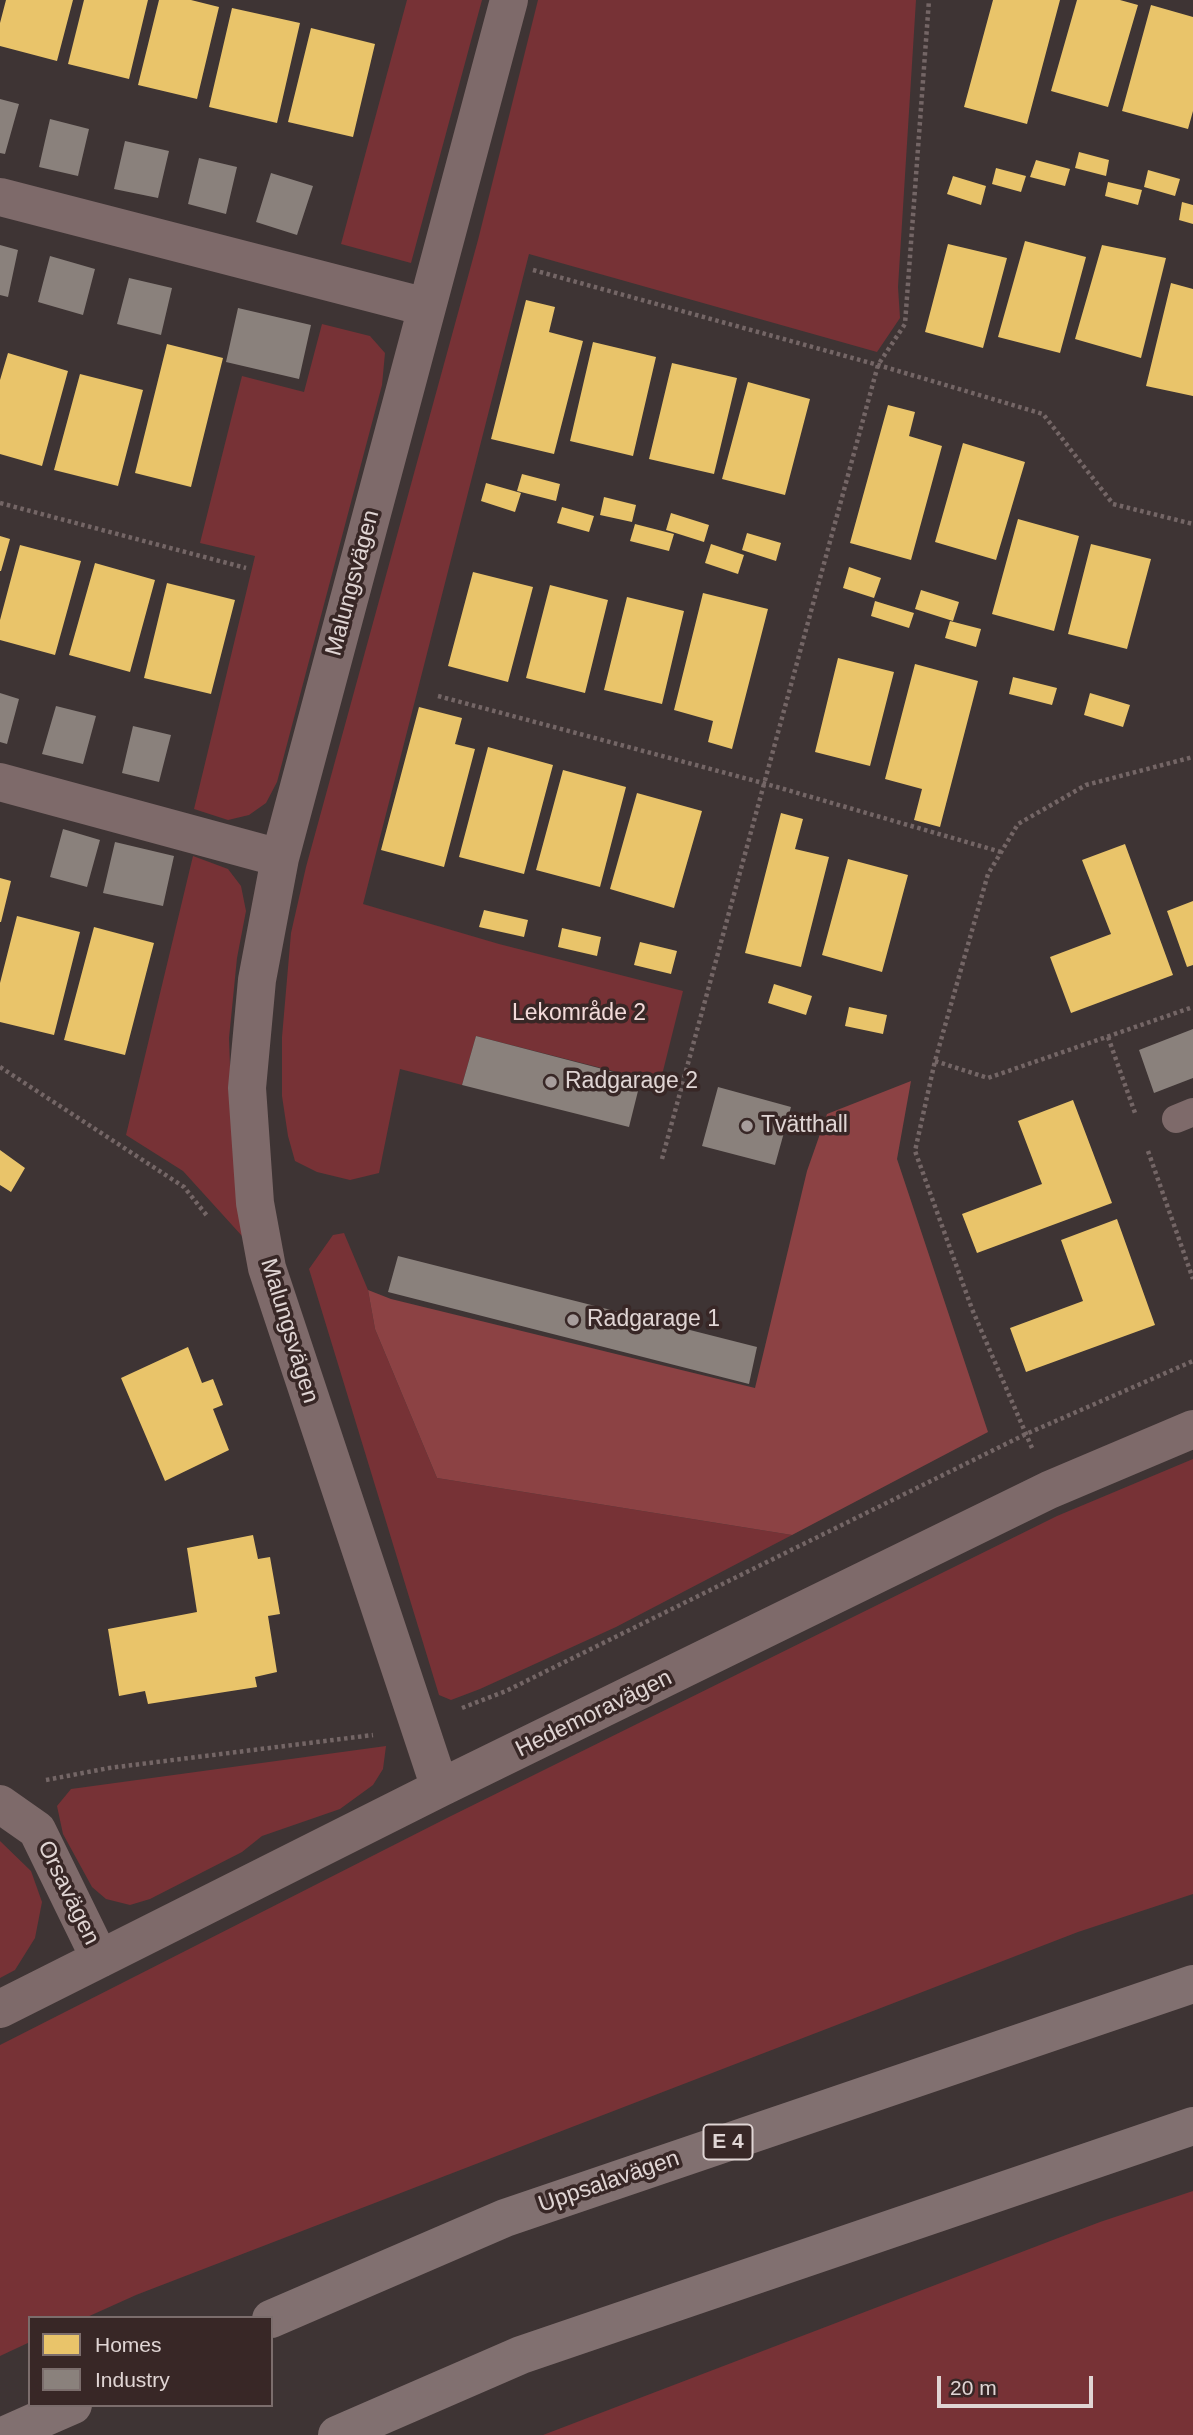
<!DOCTYPE html>
<meta charset="utf-8">
<style>
body{margin:0}
#map{position:relative;width:1193px;height:2435px;overflow:hidden;background:#3e3434;font-family:Helvetica,sans-serif}
canvas{display:block}
.legend{position:absolute;left:28px;top:2316px;width:245px;height:91px;box-sizing:border-box;background:#382726;border:2px solid #7b6d6c;margin:0;padding:9px 12px;list-style:none;font-size:21px;color:#e0d5d4}
.legend li{display:flex;align-items:center;gap:14px;height:35px}
.legend b{width:35px;border:2px solid #7b6d6c}
.scale{position:absolute;left:937px;top:2376px;width:156px;height:32px;box-sizing:border-box;border:4px solid #e0d5d4;border-top:0;padding-left:9px;font-size:21px;line-height:24px;white-space:nowrap;color:#e0d5d4;-webkit-text-stroke:5px #382726;paint-order:stroke}
</style>
<div id="map">
<canvas width="1193" height="2435"></canvas>
<ul class="legend">
<li><b style="height:19px;background:#e9c46a"></b>Homes</li>
<li><b style="height:19px;background:#8a817c"></b>Industry</li>
</ul>
<div class="scale">20 m</div>
</div>
<script>
const ctx = document.querySelector('canvas').getContext('2d');
ctx.lineJoin = 'round';
function paint(path, color) { ctx.fillStyle = color; ctx.fill(path, 'evenodd'); }
const shape = rows => new Path2D(rows.map(r => 'M' + r).join(''));
function stroke(path, color, width, dash) { ctx.strokeStyle = color; ctx.lineWidth = width; ctx.lineCap = dash ? 'butt' : 'round'; ctx.setLineDash(dash || []); ctx.stroke(path); }
function label(font, color, halo, rows, align = 'center') {
  ctx.font = font + ' Helvetica,sans-serif'; ctx.lineWidth = 7; ctx.setLineDash([]); ctx.textBaseline = 'middle'; ctx.strokeStyle = halo; ctx.fillStyle = color; for (const [text, x, y, turn = 0] of rows) {
    ctx.save(); ctx.translate(x, y); ctx.rotate((+turn || 0) * Math.PI / 180); ctx.textAlign = isNaN(turn) ? turn : align; if (halo) ctx.strokeText(text, 0, 0); ctx.fillText(text, 0, 0); ctx.restore();
  }
}
paint(shape([
 [407,0,482,0,411,263,341,244],
 [538,0,916,0,898,287,900,318,877,352,529,254,363,904,499,944,683,991,660,1083,476,1036,462,1085,400,1069,379,1173,350,1180,317,1172,295,1161,288,1136,282,1096,282,1037,291,933,306,867,478,240],
 [322,324,370,336,385,353,382,385,277,782,266,803,249,815,228,820,194,809,255,556,200,543,242,376,304,392],
 [193,856,228,869,241,886,246,911,237,958,229,1038,233,1152,252,1247,183,1171,126,1135],
 [344,1233,368,1290,375,1329,437,1478,792,1535,616,1627,480,1689,451,1700,439,1695,309,1269,333,1235],
 [1193,1459,1193,1894,1078,1932,136,2295,85,2318,30,2318,30,2342,0,2356,0,2045,449,1817,1057,1516],
 [386,1746,383,1769,373,1785,340,1809,262,1836,242,1852,150,1899,130,1905,106,1899,92,1887,63,1834,57,1806,71,1789],
 [0,1841,31,1871,42,1902,35,1938,15,1970,0,1978],
 [1193,2191,1193,2435,543,2435,1100,2222]
]), '#773236');
paint(shape([
 [911,1081,897,1159,988,1432,792,1535,437,1478,375,1329,368,1290,391,1299,755,1388,807,1171,827,1114]
]), '#8c4244');
paint(shape([
 [6,0,73,0,57,61,0,46,0,23],
 [84,0,148,0,129,79,68,64],
 [159,0,191,0,219,7,197,99,138,85],
 [993,0,1060,0,1027,124,964,107],
 [1077,0,1120,0,1138,5,1108,107,1051,91],
 [1151,5,1193,17,1193,111,1188,129,1122,111],
 [232,8,300,23,277,123,209,107],
 [311,28,375,44,353,137,288,122],
 [1079,152,1109,160,1106,176,1075,168],
 [1036,160,1070,169,1065,186,1030,177],
 [996,168,1026,176,1021,192,992,184],
 [1148,170,1180,179,1175,196,1144,187],
 [953,176,986,186,981,205,947,194],
 [1108,182,1142,190,1138,205,1105,196],
 [1182,202,1193,205,1193,224,1179,220],
 [1025,241,1086,257,1060,353,998,337],
 [948,244,1007,258,983,348,925,332],
 [1102,245,1166,258,1141,358,1075,339],
 [1171,283,1193,289,1193,396,1146,386],
 [526,300,555,307,549,332,583,341,554,454,491,439],
 [593,342,656,357,633,456,570,441],
 [167,344,223,358,191,487,135,473],
 [8,353,68,371,42,466,0,454,0,380],
 [672,363,737,378,714,474,649,459],
 [80,374,143,390,118,486,54,470],
 [748,382,810,399,785,495,722,479],
 [888,405,915,412,909,436,942,446,911,560,850,543],
 [963,443,1025,462,996,560,935,542],
 [522,474,560,484,556,501,517,491],
 [486,483,521,493,515,512,481,501],
 [604,497,636,505,632,522,600,515],
 [562,507,594,516,589,532,557,523],
 [671,513,709,525,704,542,666,530],
 [1018,519,1079,536,1054,631,992,614],
 [635,524,674,534,669,551,630,541],
 [747,533,781,543,776,561,742,550],
 [0,536,10,539,1,571,0,571],
 [711,544,744,555,738,574,705,563],
 [1091,544,1151,559,1127,649,1068,634],
 [20,545,81,561,55,655,0,640,0,620],
 [95,563,155,580,130,672,69,655],
 [849,567,881,578,874,598,843,588],
 [473,572,533,587,508,682,448,666],
 [167,583,235,600,211,694,144,678],
 [550,585,608,600,585,693,526,678],
 [921,590,959,602,953,621,915,609],
 [703,593,768,609,732,749,708,742,713,721,674,710],
 [627,597,684,611,662,704,604,690],
 [875,601,914,613,909,628,871,616],
 [950,621,981,629,976,647,945,638],
 [838,658,894,672,870,766,815,752],
 [915,664,978,681,940,827,914,820,922,789,885,779],
 [1013,677,1057,688,1052,705,1009,694],
 [1090,693,1130,705,1123,727,1084,715],
 [419,707,462,718,455,744,475,749,444,867,381,850],
 [488,747,553,765,524,874,459,857],
 [563,770,626,787,600,887,536,870],
 [637,793,702,811,674,908,610,889],
 [781,813,803,819,795,849,829,857,801,967,745,953],
 [1125,844,1173,975,1071,1013,1050,957,1111,934,1082,860],
 [848,859,908,875,882,972,822,955],
 [0,878,11,881,1,922,0,922],
 [1193,901,1193,965,1187,967,1167,911],
 [484,910,528,920,524,937,479,927],
 [17,916,80,932,54,1035,0,1022,0,983],
 [94,927,154,943,125,1055,64,1040],
 [562,928,601,937,597,956,558,947],
 [640,942,677,951,671,974,634,965],
 [774,984,812,996,806,1015,768,1003],
 [849,1007,887,1015,883,1034,845,1026],
 [1073,1100,1112,1203,977,1253,962,1214,1042,1184,1018,1121],
 [0,1150,25,1168,11,1192,0,1185],
 [1117,1219,1155,1325,1026,1372,1010,1328,1083,1301,1061,1240],
 [188,1347,202,1383,213,1379,223,1405,213,1409,229,1450,165,1481,121,1378],
 [253,1535,258,1559,270,1557,280,1614,268,1616,277,1672,255,1677,257,1687,148,1704,145,1691,119,1696,108,1629,197,1612,187,1548]
]), '#e9c46a');
paint(shape([
 [0,99,19,104,5,154,0,153],
 [50,119,89,129,78,176,39,167],
 [125,141,169,151,158,198,114,189],
 [199,158,237,167,226,214,188,204],
 [271,173,313,186,297,235,256,222],
 [0,245,18,250,8,297,0,295],
 [50,256,95,269,83,315,38,302],
 [129,278,172,288,161,335,117,324],
 [238,308,311,325,299,379,226,362],
 [0,693,19,699,7,744,0,742],
 [56,706,96,716,83,764,42,754],
 [133,726,171,735,159,782,122,773],
 [63,829,100,840,87,887,50,877],
 [115,842,174,856,163,906,103,893],
 [1193,1029,1193,1078,1154,1093,1139,1050],
 [476,1036,641,1079,629,1127,462,1085],
 [718,1087,791,1107,775,1165,702,1146],
 [398,1256,757,1347,749,1384,388,1292]
]), '#8a817c');
stroke(shape([
 [533,270,878,365,1043,414,1113,504,1193,524],
 [0,503,246,568],
 [438,696,763,783,1001,852],
 [1108,1037,1135,1113],
 [935,1061,988,1078,1193,1007],
 [0,1067,184,1187,208,1217],
 [1148,1151,1193,1279],
 [662,1159,878,365,905,324,929,0],
 [1032,1448,972,1309,915,1151,935,1061,988,874,1018,824,1086,785,1193,757],
 [462,1708,506,1691,1026,1434,1193,1361],
 [46,1780,109,1768,373,1735]
]), '#746666', 4.5, [3.5, 3.5]);
stroke(shape([
 [1176,1119,1193,1112]
]), '#7e6a6a', 28);
stroke(shape([
 [0,197,426,307],
 [0,782,280,858],
 [440,1788,267,1268,255,1203,247,1088,257,980,280,858,509,0],
 [0,1804,37,1830,100,1959],
 [0,2009,440,1788,1049,1490,1193,1429]
]), '#7e6a6a', 38);
stroke(shape([
 [271,2319,505,2218,1193,1984],
 [5,2435,73,2405],
 [337,2435,521,2355,1193,2126]
]), '#817070', 38);
for (const [x, y, r, color] of [
 [551,1082,7,"#a79d9c"],
 [747,1126,7,"#a79d9c"],
 [573,1320,7,"#a79d9c"]
]) { const dot = new Path2D(); dot.arc(x, y, r, 0, 2 * Math.PI); ctx.fillStyle = color; ctx.fill(dot); stroke(dot, '#382726', 2.5); }
for (const [x, y, w] of [
 [728,2142,49]
]) { const box = new Path2D(); box.roundRect(x - w / 2, y - 17.5, w, 35, 5); ctx.fillStyle = '#382726'; ctx.fill(box); stroke(box, '#e0d5d4', 2); }
label('bold 21px', '#e0d5d4', null, [
 ["E 4",728,2142]
]);
label('23px', '#e0d5d4', '#382726', [
 ["Malungsvägen",353,583,-75],
 ["Malungsvägen",289,1331,73],
 ["Hedemoravägen",594,1714,-26],
 ["Orsavägen",68,1893,64],
 ["Uppsalavägen",609,2182,-19]
]);
label('23px', '#f3dad9', '#382726', [
 ["Lekområde 2",579,1014]
]);
label('23px', '#e0d5d4', '#382726', [
 ["Radgarage 2",565,1082],
 ["Tvätthall",761,1126],
 ["Radgarage 1",587,1320]
], 'left');
</script>
